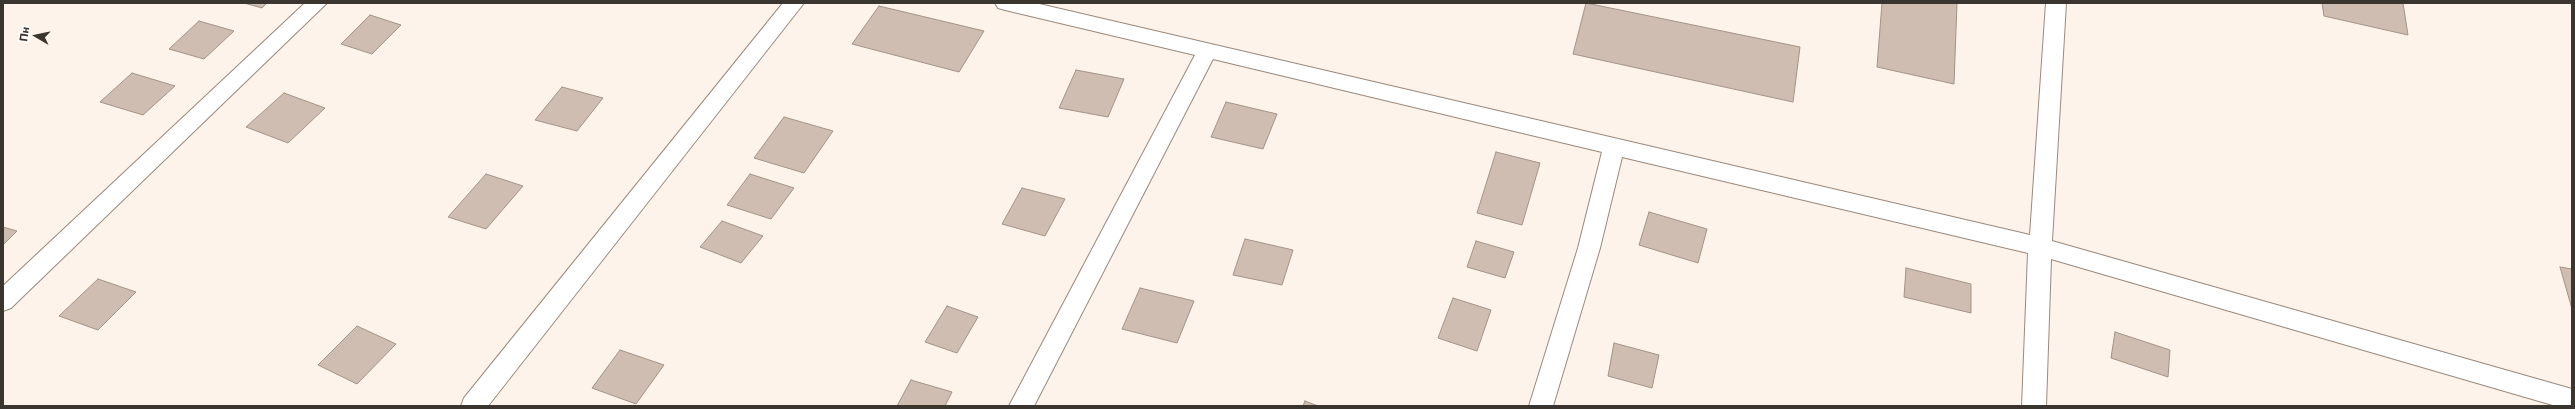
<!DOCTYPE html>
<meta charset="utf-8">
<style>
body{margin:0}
#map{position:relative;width:2575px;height:409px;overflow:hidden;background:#fdf3ea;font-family:Commissioner,sans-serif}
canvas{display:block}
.frame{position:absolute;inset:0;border:4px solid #3b352f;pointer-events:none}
.north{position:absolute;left:16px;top:16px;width:40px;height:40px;-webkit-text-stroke:3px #fff;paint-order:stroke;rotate:279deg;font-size:11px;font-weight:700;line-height:16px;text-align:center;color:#3b352f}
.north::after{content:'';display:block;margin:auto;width:14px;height:18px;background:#3b352f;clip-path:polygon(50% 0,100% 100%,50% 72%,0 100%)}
</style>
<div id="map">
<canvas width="2575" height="409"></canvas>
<div class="frame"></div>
<div class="north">Пн</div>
</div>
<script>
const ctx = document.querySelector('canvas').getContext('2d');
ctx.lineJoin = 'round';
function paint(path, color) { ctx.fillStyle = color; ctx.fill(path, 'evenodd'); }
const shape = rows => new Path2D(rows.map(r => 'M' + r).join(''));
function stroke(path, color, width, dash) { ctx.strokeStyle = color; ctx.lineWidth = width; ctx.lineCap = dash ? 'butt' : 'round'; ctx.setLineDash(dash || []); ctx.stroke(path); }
const building = shape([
 [244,3,267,3,262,8,244,3],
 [1586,3,1800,47,1793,102,1573,54,1586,3],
 [1882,3,1957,3,1954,84,1877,67,1882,3],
 [2322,3,2403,3,2408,35,2324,16,2322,3],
 [879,6,984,31,959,72,852,44,879,6],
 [370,15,401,25,372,54,341,44,370,15],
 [199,21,234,31,204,59,169,49,199,21],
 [1076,70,1124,79,1108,117,1059,108,1076,70],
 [132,73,175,86,143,115,100,102,132,73],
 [562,87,603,98,577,131,535,120,562,87],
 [284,93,325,108,288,143,246,127,284,93],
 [1226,102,1277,114,1263,149,1211,137,1226,102],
 [784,117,833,131,804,173,754,158,784,117],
 [1496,152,1540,163,1522,225,1477,213,1496,152],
 [486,174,523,186,486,229,448,217,486,174],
 [750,174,794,188,771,219,727,205,750,174],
 [1022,188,1065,199,1045,236,1002,224,1022,188],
 [1649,212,1707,229,1698,263,1639,245,1649,212],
 [722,221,763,236,741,263,700,247,722,221],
 [3,227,17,231,3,245,3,227],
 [1245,239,1293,250,1282,285,1233,275,1245,239],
 [1476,241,1514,252,1505,278,1467,267,1476,241],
 [2560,267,2572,269,2572,309,2560,267],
 [1906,268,1971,284,1971,313,1904,297,1906,268],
 [98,279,136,292,98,330,59,316,98,279],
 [1140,288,1194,301,1177,343,1122,329,1140,288],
 [1453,298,1491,310,1477,351,1438,338,1453,298],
 [947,306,978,317,957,353,925,342,947,306],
 [357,326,396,344,357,384,318,365,357,326],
 [2115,332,2170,350,2168,377,2111,358,2115,332],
 [1614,343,1659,355,1652,388,1608,376,1614,343],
 [620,350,664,365,636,404,592,388,620,350],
 [911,380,952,392,945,406,897,406,911,380],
 [1305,401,1318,406,1303,406,1305,401]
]);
paint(building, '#cebdb0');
stroke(building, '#a39386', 1);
const minor = shape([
 [305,3,327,3,11,308,3,311,3,286,305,3],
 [783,3,804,3,488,406,461,406,464,398,783,3],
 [995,3,1035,3,2030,235,2046,3,2066,3,2052,241,2572,389,2572,406,2556,406,2051,259,2046,406,2022,406,2028,253,1622,157,1600,248,1553,406,1529,406,1578,248,1602,152,1213,59,1034,406,1009,406,1195,55,1005,10,998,8,995,3]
]);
stroke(minor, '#9a897d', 2);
paint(minor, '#fff');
</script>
